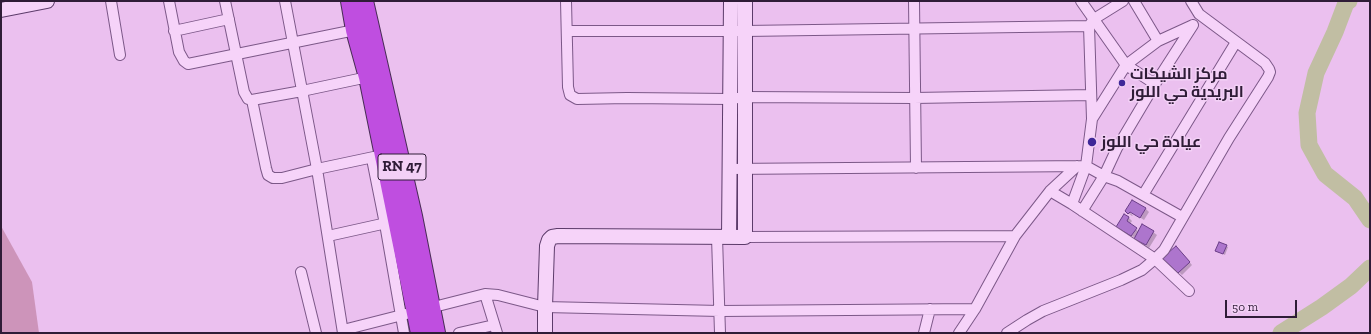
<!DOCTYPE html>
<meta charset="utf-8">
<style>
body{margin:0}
#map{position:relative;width:1371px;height:334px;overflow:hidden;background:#ebc0ef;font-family:"Zilla Slab",serif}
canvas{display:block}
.frame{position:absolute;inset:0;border:2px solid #2f1c37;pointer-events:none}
.scale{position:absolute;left:1225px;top:300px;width:72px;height:18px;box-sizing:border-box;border:2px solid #2f1c37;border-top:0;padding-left:5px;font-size:12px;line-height:14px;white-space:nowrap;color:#2f1c37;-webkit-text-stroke:3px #f3d0f6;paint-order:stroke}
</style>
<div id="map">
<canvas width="1371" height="334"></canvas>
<div class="frame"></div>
<div class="scale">50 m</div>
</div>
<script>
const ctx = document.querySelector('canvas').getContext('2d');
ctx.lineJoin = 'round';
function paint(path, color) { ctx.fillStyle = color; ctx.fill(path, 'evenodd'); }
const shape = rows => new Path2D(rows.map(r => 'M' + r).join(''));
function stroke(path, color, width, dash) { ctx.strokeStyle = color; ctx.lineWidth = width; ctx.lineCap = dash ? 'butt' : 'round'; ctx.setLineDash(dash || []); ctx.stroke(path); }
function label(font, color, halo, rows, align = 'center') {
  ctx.font = font + ' "Zilla Slab",Cairo,serif'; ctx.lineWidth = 3; ctx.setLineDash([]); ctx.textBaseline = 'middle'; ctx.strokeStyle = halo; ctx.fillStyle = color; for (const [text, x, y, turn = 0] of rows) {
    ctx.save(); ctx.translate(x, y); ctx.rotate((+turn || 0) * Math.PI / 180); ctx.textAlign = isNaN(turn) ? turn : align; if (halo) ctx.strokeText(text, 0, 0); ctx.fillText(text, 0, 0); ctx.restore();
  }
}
paint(shape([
 [1,226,32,282,39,333,1,333]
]), '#cd94ba');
paint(shape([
 [1132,201,1146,209,1149,212,1144,220,1130,211,1130,213,1133,215,1132,216,1128,213],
 [1128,217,1132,221,1130,224,1139,232,1153,232,1157,235,1149,248,1136,238,1120,230,1117,227],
 [1219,243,1228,247,1225,255,1216,251],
 [1179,250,1192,265,1182,275,1164,258]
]), '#0003');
stroke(shape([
 [1349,1,1346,3,1335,32,1316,73,1307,113,1309,145,1325,174,1355,198,1370,220],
 [1281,333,1322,307,1351,286,1370,268]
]), '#c1bea3', 17);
const building = shape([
 [1132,200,1146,208,1140,218,1130,212,1128,214,1125,211,1132,200],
 [1124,214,1129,217,1127,221,1137,228,1131,236,1116,227,1124,214],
 [1142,224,1154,231,1146,245,1134,239,1142,224],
 [1219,242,1227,245,1223,254,1215,251,1219,242],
 [1176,246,1190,262,1178,273,1162,258,1176,246]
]);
paint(building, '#ad75cd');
stroke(building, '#6a3d87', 1);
const street = shape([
 [111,1,120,55],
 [169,1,179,52,184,61,188,64,355,30],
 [225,1,244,92,248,99,252,100,302,91,368,77],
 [285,1,317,169,343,333],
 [566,1,568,87,570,95,577,99,627,98,730,99,746,97,914,98,1091,95],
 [914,1,916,168],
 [1081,1,1126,65,1155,84],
 [1134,1,1158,41],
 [174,31,229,19],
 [567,31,745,31,1089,26],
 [252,100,266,168,268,175,273,178,282,178,317,169,383,155],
 [1092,119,1089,26,1094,19,1123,1],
 [372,159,385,224,404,333],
 [729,169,1086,166,1104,176,1118,181,1182,217],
 [1050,191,1072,204,1155,259,1189,291],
 [1143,195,1236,42],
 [1072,204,1086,166,1092,119,1126,65,1158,41,1193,25],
 [1082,211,1104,176,1117,148,1155,84,1193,25],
 [328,236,391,222],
 [717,237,720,333],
 [745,237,1015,236],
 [301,272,316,333],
 [485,294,497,333],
 [343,330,485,294,498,295,545,307,720,311,975,309],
 [459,333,494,325],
 [924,333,930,309],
 [959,333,975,309,1015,236,1050,191,1077,166],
 [1007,333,1027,320,1043,311,1121,280,1142,270,1155,259,1164,250,1229,138,1268,77,1270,72,1269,69,1265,63,1199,14,1191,1]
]);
const secondary = shape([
 [1,10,47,1],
 [729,237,731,1],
 [545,333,545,307,547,246,549,240,552,237,558,236,745,237,745,1]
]);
const highway = shape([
 [350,1,355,30,368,77,420,333],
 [364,1,413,216,436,333]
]);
stroke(street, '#7c5888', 12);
stroke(secondary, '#5c3b6a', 16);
stroke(highway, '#482c55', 20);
stroke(street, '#f6d3f9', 10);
stroke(secondary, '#f6d3f9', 14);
stroke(highway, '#bf4ee0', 18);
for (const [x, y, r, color] of [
 [1122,83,4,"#3e2798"],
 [1092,142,5,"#3e2798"]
]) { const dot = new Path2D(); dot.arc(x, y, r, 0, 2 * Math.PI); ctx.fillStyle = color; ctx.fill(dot); stroke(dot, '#f3d0f6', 1.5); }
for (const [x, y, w] of [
 [402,167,48]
]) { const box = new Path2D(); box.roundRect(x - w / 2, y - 13, w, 26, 3); ctx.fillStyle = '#f3d0f6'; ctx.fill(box); stroke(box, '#2f1c37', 1); }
label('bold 15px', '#2f1c37', null, [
 ["RN 47",402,167]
]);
label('bold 16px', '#2f1c37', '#f3d0f6', [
 ["مركز الشيكات",1130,74],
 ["البريدية حي اللوز",1130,92],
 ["عيادة حي اللوز",1101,142]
], 'left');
</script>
